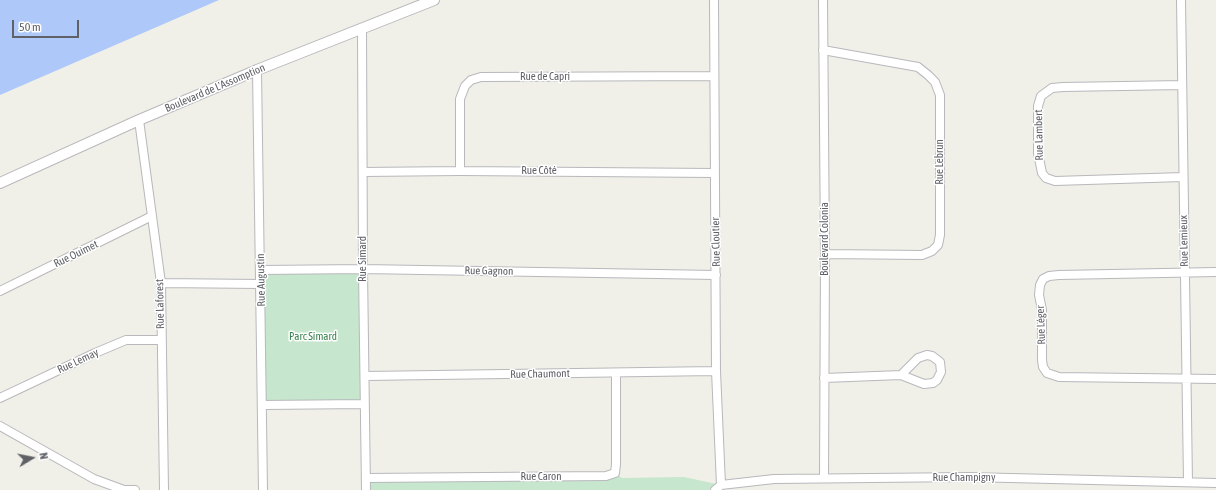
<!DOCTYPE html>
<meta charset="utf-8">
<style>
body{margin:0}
#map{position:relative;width:1216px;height:490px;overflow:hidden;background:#f0f0e8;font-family:"Asap Condensed",sans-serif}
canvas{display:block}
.north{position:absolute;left:12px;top:438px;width:40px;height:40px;-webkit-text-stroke:3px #fff;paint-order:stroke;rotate:80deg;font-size:11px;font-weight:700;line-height:16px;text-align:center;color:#5f6167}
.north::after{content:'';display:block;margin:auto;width:14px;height:18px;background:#5f6167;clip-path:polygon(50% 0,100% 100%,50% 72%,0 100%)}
.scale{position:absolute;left:12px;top:20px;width:67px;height:18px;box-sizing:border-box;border:2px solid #5f6167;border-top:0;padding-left:5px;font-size:12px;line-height:14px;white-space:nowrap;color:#5f6167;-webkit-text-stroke:3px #fff;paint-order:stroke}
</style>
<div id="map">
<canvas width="1216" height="490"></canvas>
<div class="north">N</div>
<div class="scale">50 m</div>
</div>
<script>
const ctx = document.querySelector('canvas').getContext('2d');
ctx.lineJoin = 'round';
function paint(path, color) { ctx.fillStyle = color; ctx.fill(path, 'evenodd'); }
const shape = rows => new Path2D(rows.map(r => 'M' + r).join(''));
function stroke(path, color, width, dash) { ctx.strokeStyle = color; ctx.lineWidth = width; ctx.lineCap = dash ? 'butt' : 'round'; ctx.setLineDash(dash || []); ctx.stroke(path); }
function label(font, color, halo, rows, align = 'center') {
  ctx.font = font + ' "Asap Condensed",sans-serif'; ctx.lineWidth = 3; ctx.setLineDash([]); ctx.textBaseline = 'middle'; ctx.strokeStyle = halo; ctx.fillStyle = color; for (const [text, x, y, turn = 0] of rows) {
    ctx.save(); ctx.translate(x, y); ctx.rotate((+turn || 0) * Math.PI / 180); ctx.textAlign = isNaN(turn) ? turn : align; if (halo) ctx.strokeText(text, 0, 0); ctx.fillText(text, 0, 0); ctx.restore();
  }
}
paint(shape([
 [363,269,364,404,263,405,261,270],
 [615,473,622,478,684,477,721,485,715,490,366,490,366,478]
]), '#c6e6cd');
paint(shape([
 [0,0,219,0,0,95]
]), '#aec8fa');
const minor = shape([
 [714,0,716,371,721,485],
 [823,0,825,254,824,478],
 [1181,0,1188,482],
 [362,28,363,269,366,490],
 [823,50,918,67,928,75,935,82,940,95,940,235,938,245,932,251,922,255,825,254],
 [257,70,263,490],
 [1182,85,1063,87,1052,88,1041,96,1038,106,1038,153,1042,173,1046,178,1055,181,1183,177],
 [139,120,161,283,164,490],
 [460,171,460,99,465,86,471,80,481,77,714,76],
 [363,172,460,171,715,173],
 [261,270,363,269,716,275],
 [1216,272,1059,275,1049,276,1043,279,1040,285,1039,295,1042,310,1042,360,1043,367,1047,373,1059,377,1216,379],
 [161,283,261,284],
 [0,291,152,216],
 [927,355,932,356,940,362,941,372,937,380,933,383,924,384,901,375,918,358,927,355],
 [365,376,716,371],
 [824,378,901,375],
 [0,398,95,353,126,340,161,340],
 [263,405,364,404],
 [0,426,94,479,124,490,135,490],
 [366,478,606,476,615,473,616,464,616,373],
 [715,490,721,485,774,479,969,477,1216,483]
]);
const tertiary = shape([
 [0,183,139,120,257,70,434,0]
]);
stroke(minor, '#b8b8bd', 10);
stroke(tertiary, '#b8b8bd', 12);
stroke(minor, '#fff', 8);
stroke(tertiary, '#fff', 10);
label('11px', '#5f6167', '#fff', [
 ["Rue de Capri",545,77],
 ["Boulevard de L'Assomption",215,88,-23],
 ["Rue Lambert",1039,135,-91],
 ["Rue Lebrun",940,162,-90],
 ["Rue Côté",539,171],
 ["Boulevard Colonia",825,239,-90],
 ["Rue Lemieux",1184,241,-91],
 ["Rue Cloutier",716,242,-91],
 ["Rue Ouimet",76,254,-26],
 ["Rue Simard",363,259,-90],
 ["Rue Gagnon",489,271,1],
 ["Rue Augustin",261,280,-91],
 ["Rue Laforest",160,304,-91],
 ["Rue Léger",1041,325,-92],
 ["Rue Lemay",78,361,-25],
 ["Rue Chaumont",540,374,-1],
 ["Rue Caron",541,477],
 ["Rue Champigny",964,478]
]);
label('11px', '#3a824e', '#fff', [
 ["Parc Simard",313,337]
]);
</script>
